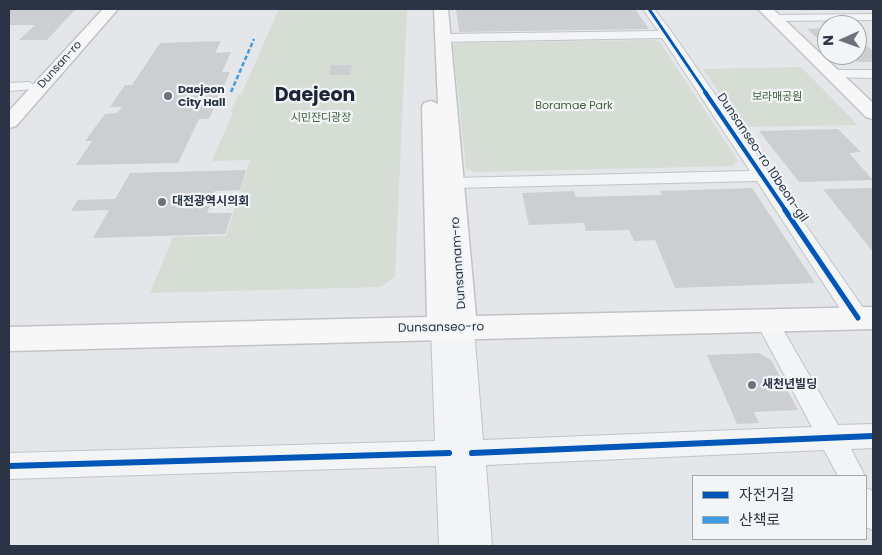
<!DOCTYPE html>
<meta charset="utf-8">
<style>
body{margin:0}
#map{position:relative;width:882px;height:555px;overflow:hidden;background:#e4e6e9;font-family:Poppins,"Noto Sans KR",sans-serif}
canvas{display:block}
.frame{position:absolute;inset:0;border:10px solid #2a3444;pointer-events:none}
.legend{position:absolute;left:692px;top:475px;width:175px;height:65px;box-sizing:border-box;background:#f2f5f8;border:1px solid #a2a8b0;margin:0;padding:6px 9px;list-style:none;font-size:15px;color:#2a3444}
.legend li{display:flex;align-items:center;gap:10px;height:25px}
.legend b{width:25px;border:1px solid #a2a8b0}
.north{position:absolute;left:817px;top:15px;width:50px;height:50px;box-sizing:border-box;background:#f2f5f8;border:1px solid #a2a8b0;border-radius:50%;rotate:268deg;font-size:14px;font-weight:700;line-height:20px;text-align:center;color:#2a3444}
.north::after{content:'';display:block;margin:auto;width:18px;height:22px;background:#6b727e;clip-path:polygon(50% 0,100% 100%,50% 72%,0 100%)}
</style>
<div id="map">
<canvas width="882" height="555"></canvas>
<div class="frame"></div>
<ul class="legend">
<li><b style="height:6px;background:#0057b8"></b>자전거길</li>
<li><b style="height:6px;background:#3d9de3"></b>산책로</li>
</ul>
<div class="north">N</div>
</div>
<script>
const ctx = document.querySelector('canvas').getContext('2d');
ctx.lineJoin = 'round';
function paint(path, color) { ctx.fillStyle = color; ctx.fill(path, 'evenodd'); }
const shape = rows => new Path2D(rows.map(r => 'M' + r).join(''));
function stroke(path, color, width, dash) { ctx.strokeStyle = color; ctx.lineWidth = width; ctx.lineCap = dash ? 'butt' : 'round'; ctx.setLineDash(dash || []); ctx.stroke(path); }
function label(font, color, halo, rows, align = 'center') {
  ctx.font = font + ' Poppins,"Noto Sans KR",sans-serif'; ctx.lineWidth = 4.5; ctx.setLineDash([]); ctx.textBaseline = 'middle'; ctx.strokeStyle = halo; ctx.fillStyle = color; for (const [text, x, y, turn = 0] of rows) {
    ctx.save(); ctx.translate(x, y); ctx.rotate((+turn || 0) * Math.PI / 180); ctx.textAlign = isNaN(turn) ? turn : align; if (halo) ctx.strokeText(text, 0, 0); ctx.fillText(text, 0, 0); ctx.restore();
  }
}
paint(shape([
 [279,9,407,9,395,276,381,287,150,293,173,237,226,236,250,160,212,161,233,112,230,112,238,95,241,95],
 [653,40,660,42,738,161,733,166,474,172,466,168,453,45,457,43],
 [801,67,858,125,744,127,703,69]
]), '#d5ddd4');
paint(shape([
 [9,9,76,9,47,40,19,40,35,25,9,25],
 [456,9,635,9,649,29,459,32],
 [827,28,827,47,807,29],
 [857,37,873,51,873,62,859,62,837,56,857,55],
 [221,41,215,53,231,52,222,72,230,72,209,119,199,119,178,163,76,165,92,141,85,141,105,114,117,113,122,107,110,107,125,85,132,85,160,43],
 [331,65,352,65,350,75,329,75],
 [838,129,861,152,849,153,873,180,799,182,759,131],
 [246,170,240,190,215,191,207,213,232,213,225,234,93,238,109,210,71,211,78,200,115,199,130,173],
 [752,188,815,283,675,288,655,240,634,241,629,230,586,231,584,223,529,225,522,193,574,191,576,197,662,195,660,191],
 [873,188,873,252,823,189],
 [759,353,771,360,798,410,754,412,759,423,737,424,707,355]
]), '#ccced2');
const minor = shape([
 [643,9,654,9,671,31,866,312,869,318,866,324,858,327,850,324,757,181,453,188,447,187,445,183,447,179,453,178,750,171,662,38,443,42,437,38,443,34,658,31,643,9],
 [873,14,873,20,775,21,769,18,775,15,873,14],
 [833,70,873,70,873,78,828,77,826,74,828,71,833,70],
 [29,82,36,86,34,89,9,91,9,83,29,82],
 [766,311,774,314,838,425,873,424,873,448,851,449,865,476,838,476,824,450,486,465,492,546,439,546,436,466,9,479,9,453,435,441,431,328,434,322,442,319,450,322,452,327,455,322,463,319,471,322,474,328,483,440,812,427,755,320,758,314,766,311],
 [866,488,873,491,873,530,866,527,866,488]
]);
const major = shape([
 [103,9,118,9,16,126,9,128,9,111,103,9],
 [434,9,448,9,476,316,873,307,873,329,9,351,9,327,427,317,422,107,424,103,431,101,438,104,434,9],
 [758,9,773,9,873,103,873,119,866,117,758,9]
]);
stroke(minor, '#c2c4c7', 2);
stroke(major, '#c0c3c7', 3);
paint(minor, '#f3f4f6');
paint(major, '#f7f7f7');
stroke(shape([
 [231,92,254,39]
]), '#3d9de3', 2.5, [4.5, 2.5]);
stroke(shape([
 [649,9,706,93]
]), '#0057b8', 3);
stroke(shape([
 [705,92,786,211]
]), '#0057b8', 4);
stroke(shape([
 [785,210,858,318]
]), '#0057b8', 5);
stroke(shape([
 [472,453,873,436],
 [9,466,449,453]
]), '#0057b8', 6);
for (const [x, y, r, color] of [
 [168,96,5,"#6b727e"],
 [162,202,5,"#6b727e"],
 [752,385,5,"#6b727e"]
]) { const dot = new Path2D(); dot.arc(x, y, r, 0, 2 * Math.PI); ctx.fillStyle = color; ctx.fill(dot); stroke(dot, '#f2f5f8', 2); }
label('11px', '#2a3444', '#f2f5f8', [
 ["Dunsan-ro",60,65,-48]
]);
label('bold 11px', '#2a3444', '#f2f5f8', [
 ["Daejeon",178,90],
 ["City Hall",178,103]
], 'left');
label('11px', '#3f6037', '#f2f5f8', [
 ["보라매공원",777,97],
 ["Boramae Park",574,106],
 ["시민잔디광장",321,118]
]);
label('12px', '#2a3444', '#f2f5f8', [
 ["Dunsanseo-ro 10beon-gil",762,158,56],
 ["Dunsannam-ro",459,263,-94],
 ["Dunsanseo-ro",441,328,-1]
]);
label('bold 12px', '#2a3444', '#f2f5f8', [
 ["대전광역시의회",172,202],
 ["새천년빌딩",762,385]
], 'left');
label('bold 19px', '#1c2535', '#f2f5f8', [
 ["Daejeon",315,96]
]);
</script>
